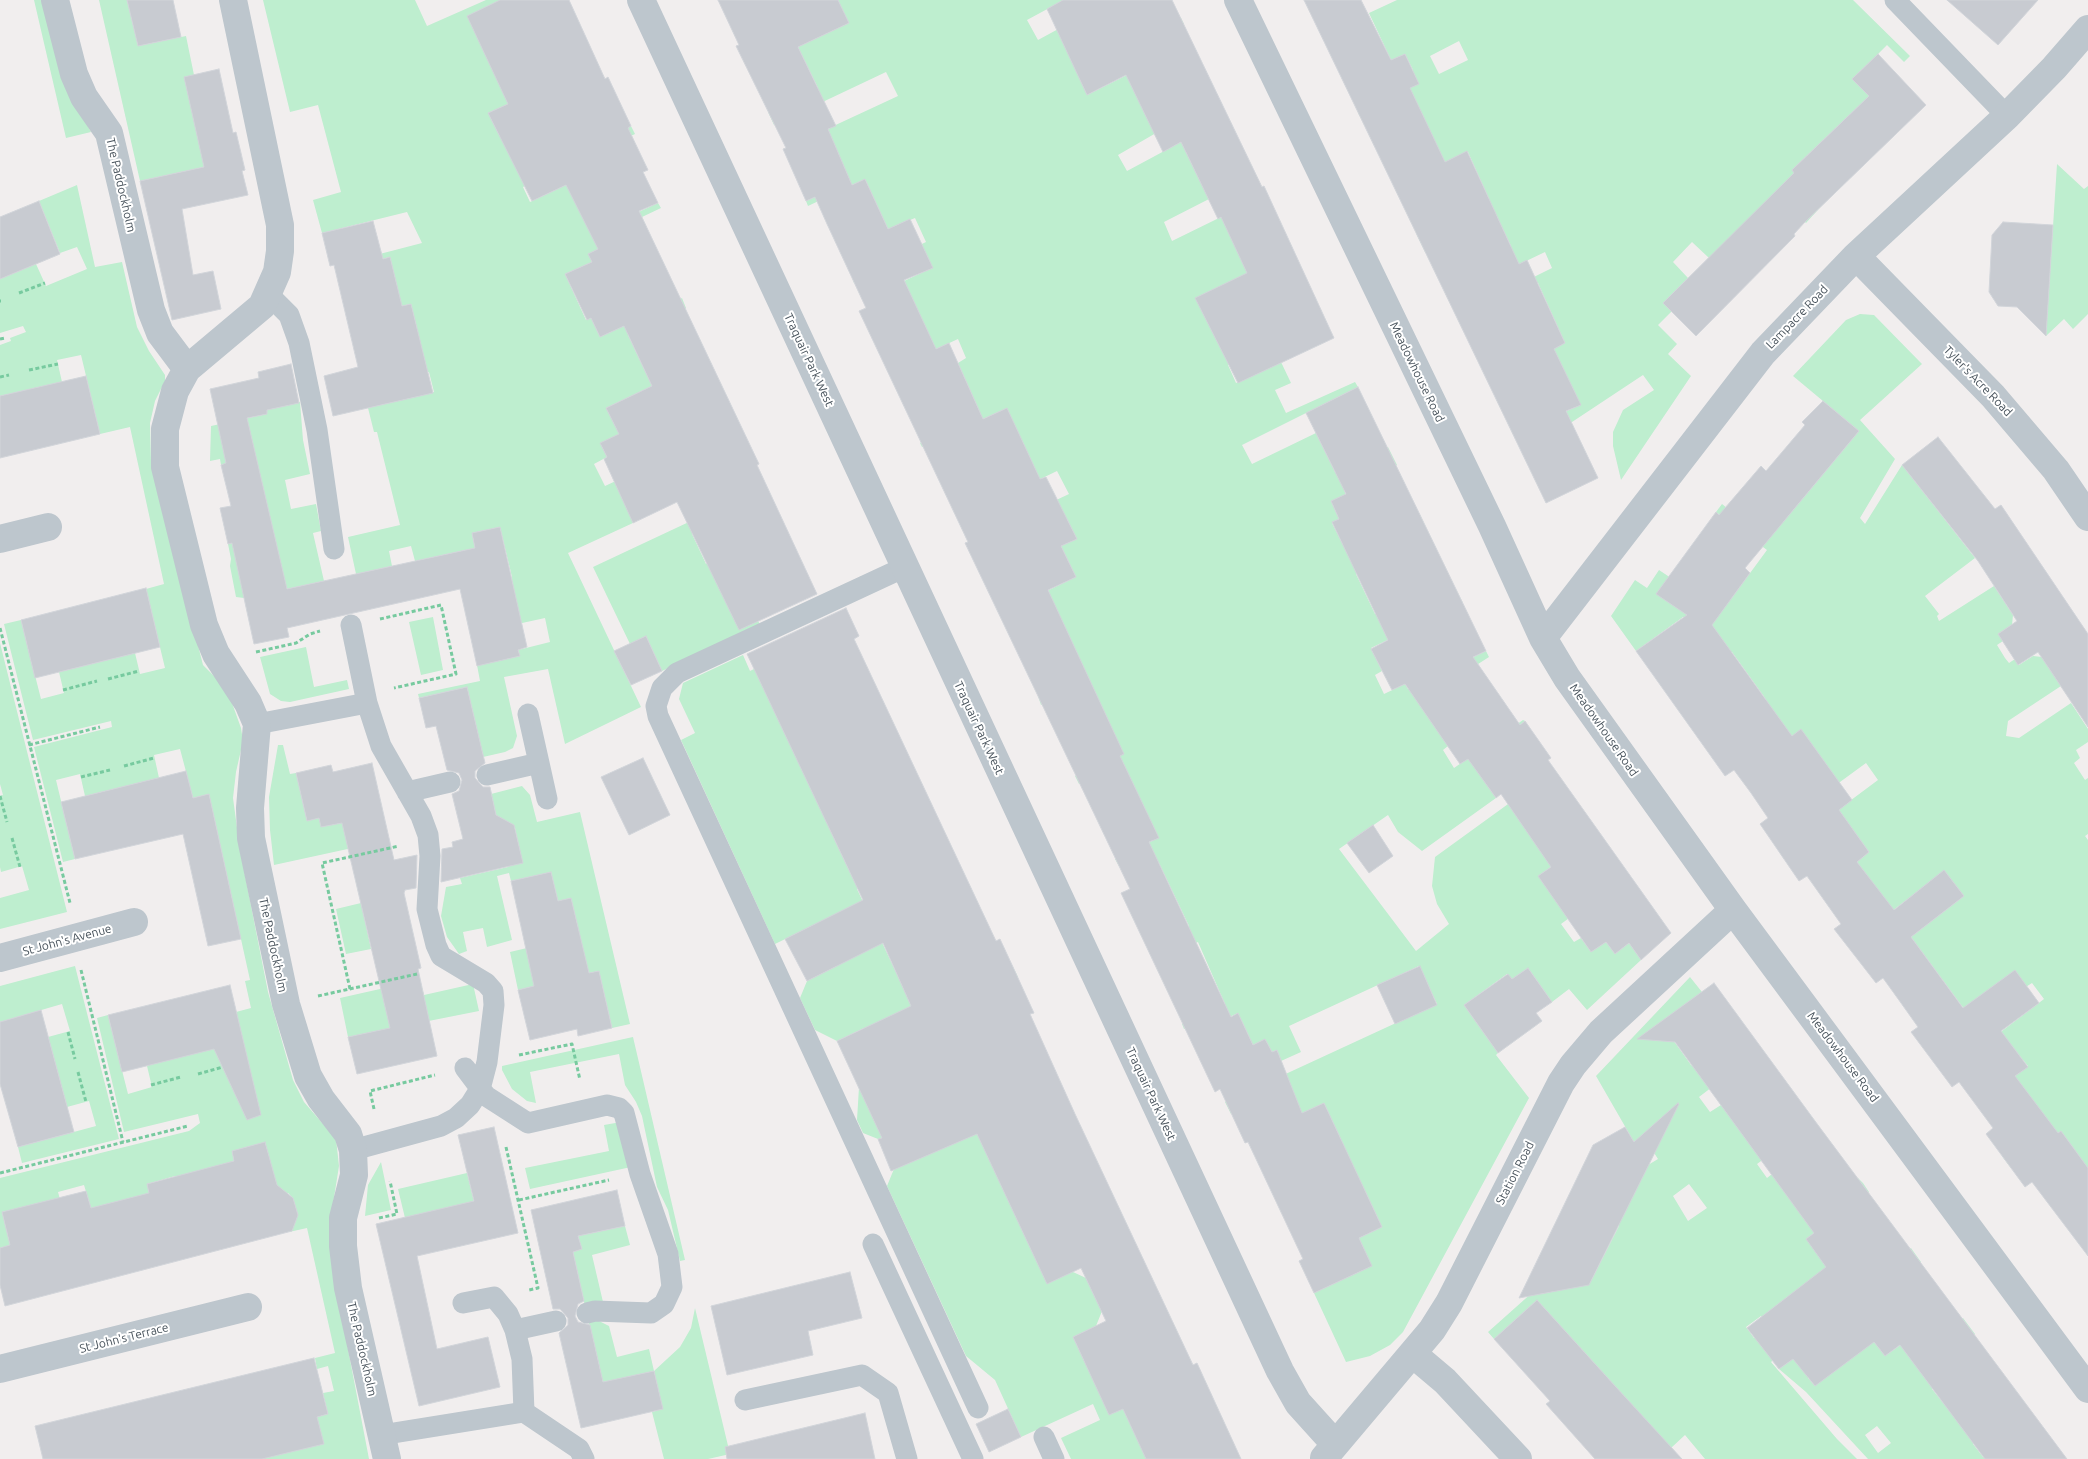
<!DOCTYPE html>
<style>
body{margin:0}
canvas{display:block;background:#f1eeee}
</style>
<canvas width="2088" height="1459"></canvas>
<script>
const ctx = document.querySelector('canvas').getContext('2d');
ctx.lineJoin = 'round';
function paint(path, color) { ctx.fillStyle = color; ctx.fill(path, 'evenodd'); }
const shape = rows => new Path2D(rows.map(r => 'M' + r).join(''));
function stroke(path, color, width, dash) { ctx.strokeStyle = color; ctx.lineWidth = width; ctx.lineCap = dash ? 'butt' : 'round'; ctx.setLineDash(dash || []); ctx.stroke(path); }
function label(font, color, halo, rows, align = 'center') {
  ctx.font = font + ' Ubuntu,sans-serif'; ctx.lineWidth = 4; ctx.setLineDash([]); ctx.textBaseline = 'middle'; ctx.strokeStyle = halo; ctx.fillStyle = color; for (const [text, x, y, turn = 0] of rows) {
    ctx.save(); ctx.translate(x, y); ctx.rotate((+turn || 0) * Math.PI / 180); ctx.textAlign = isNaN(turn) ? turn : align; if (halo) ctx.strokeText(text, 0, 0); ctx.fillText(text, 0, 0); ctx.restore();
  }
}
paint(shape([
 [34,0,43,0,82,116,91,132,66,138],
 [99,0,127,0,138,46,186,36,194,75,204,167,140,181],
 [263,0,415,0,427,26,486,0,500,0,524,97,488,113,499,135,553,164,631,126,635,134,523,187,530,202,566,185,602,229,658,203,661,208,642,217,646,226,588,254,592,262,565,274,586,320,591,318,600,337,682,298,686,308,628,335,652,386,606,408,617,429,642,424,601,444,607,457,594,464,605,486,682,450,633,523,568,553,641,707,565,744,548,669,504,677,517,736,513,748,505,752,483,757,467,687,419,698,418,694,480,681,477,665,520,656,518,650,550,642,545,618,513,625,512,577,500,527,472,533,475,548,415,561,411,546,389,551,392,566,356,574,348,537,400,525,377,432,374,432,368,408,434,392,429,372,411,376,417,329,411,304,395,307,397,288,390,257,373,261,372,256,422,243,407,212,322,233,313,200,341,192,318,105,290,112],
 [838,0,1064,0,1027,20,1038,40,1097,8,1181,18,1184,24,1079,77,1087,95,1145,66,1156,133,1118,155,1127,171,1181,142,1209,199,1164,222,1172,241,1221,217,1325,319,1228,365,1236,383,1281,362,1291,383,1275,390,1286,413,1355,382,1358,387,1242,445,1252,464,1316,433,1335,472,1388,447,1397,465,1344,490,1346,495,1331,501,1339,519,1332,523,1343,545,1420,515,1431,538,1356,574,1375,614,1397,603,1402,613,1455,588,1463,603,1371,648,1382,671,1375,675,1384,694,1405,684,1408,689,1486,651,1489,657,1475,666,1448,746,1443,750,1454,768,1523,720,1525,721,1496,742,1477,770,1496,798,1422,851,1398,832,1388,815,1339,849,1416,951,1449,924,1437,904,1432,886,1435,857,1555,770,1551,867,1538,876,1629,874,1561,924,1574,942,1581,938,1591,952,1606,942,1615,954,1629,943,1641,960,1587,1010,1569,989,1552,1002,1528,968,1512,979,1507,974,1464,1005,1498,1053,1496,1055,1529,1098,1403,1332,1390,1345,1370,1356,1346,1362,1314,1293,1371,1266,1359,1238,1382,1227,1365,1191,1318,1151,1341,1140,1324,1103,1301,1114,1288,1087,1231,1114,1225,1102,1437,1004,1419,966,1289,1026,1301,1052,1281,1061,1277,1050,1272,1052,1265,1039,1253,1045,1238,1013,1195,1033,1192,1025,1184,1029,1182,1024,1225,1004,1198,942,1168,955,1147,946,1189,926,1159,863,1124,863,1119,866,1115,859,1158,838,1096,777,1079,784,1075,776,1123,754,1070,691,1041,705,1038,696,1086,674,999,614,1076,577,1061,546,1077,539,1067,519,997,528,1069,494,1057,471,1001,498,1007,408,922,447,920,443,981,415,958,363,966,358,958,339,932,351,904,281,932,268,924,250,854,283,852,277,926,242,915,218,888,229,865,179,808,206,806,201,850,182,827,129,898,96,886,72,774,125,768,112,818,88,798,47,849,23],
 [1397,0,1853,0,1910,56,1904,62,1887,45,1878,54,1852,79,1869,96,1792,170,1824,203,1806,223,1782,198,1709,258,1692,242,1673,262,1688,278,1663,303,1672,311,1658,325,1677,344,1668,354,1691,376,1621,480,1613,446,1613,432,1623,410,1654,390,1643,375,1569,424,1545,421,1580,405,1488,382,1565,343,1538,283,1457,315,1552,268,1545,252,1499,274,1491,256,1511,246,1497,217,1425,252,1416,233,1489,199,1468,152,1394,186,1412,94,1361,118,1358,113,1405,91,1413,70,1405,54,1391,60,1369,13],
 [1459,41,1468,60,1439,74,1430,56],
 [2057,164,2084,189,2088,186,2088,314,2073,329,2064,319,2046,336],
 [77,185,95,267,122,262,137,327,149,351,165,375,165,381,155,401,150,423,151,461,203,665,218,680,232,703,241,728,243,741,236,772,233,798,240,850,268,992,293,1080,304,1102,336,1139,339,1166,329,1229,338,1297,369,1459,242,1459,317,1417,328,1414,323,1393,334,1391,328,1366,317,1369,315,1358,335,1353,307,1228,289,1232,287,1224,298,1215,293,1198,288,1193,279,1196,265,1143,232,1151,234,1161,182,1201,175,1176,147,1184,153,1208,91,1208,84,1185,58,1192,65,1218,16,1209,2,1212,10,1245,0,1248,0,1178,189,1131,200,1123,198,1114,124,1132,97,1018,108,1015,128,1094,152,1087,147,1066,236,1012,251,1008,245,981,250,980,209,794,193,798,180,749,154,755,159,778,85,796,80,774,56,780,75,859,63,862,34,747,112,727,111,721,33,740,4,624,21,620,41,699,64,693,59,672,135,653,140,674,165,668,146,589,164,584,130,427,100,434,81,355,57,360,62,382,0,396,0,345,11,341,10,338,26,332,23,326,0,333,0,279,36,264,46,286,87,269,77,247,60,253,39,201],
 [1860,314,1874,315,1922,364,1860,420,1895,459,1860,518,1865,524,1902,465,1975,558,1925,596,1939,614,1937,616,1939,621,1994,586,2013,615,2012,625,1998,634,2003,641,1997,645,2005,658,2009,663,2015,659,2019,665,2033,656,2042,657,2061,686,2008,721,2006,736,2019,738,2071,703,2088,729,2088,742,2076,750,2080,758,2074,763,2085,780,2088,778,2088,834,2085,836,2088,840,2088,1168,2061,1131,2011,1168,2002,1156,2015,1076,2028,1066,2006,1039,1989,1041,2044,999,2032,983,1973,1021,1911,937,1964,896,1944,871,1892,911,1857,862,1869,852,1853,830,1831,826,1784,859,1780,853,1878,780,1866,763,1814,801,1801,730,1776,747,1765,698,1732,652,1716,663,1683,617,1636,651,1611,616,1635,580,1647,588,1659,570,1674,580,1731,599,1767,550,1716,512,1722,504,1732,512,1783,522,1859,431,1793,376,1846,320],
 [300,402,303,440,310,474,285,480,291,509,316,504,321,531,313,533,324,581,244,598,236,597,230,566,231,559,228,544,273,534,255,457,221,465,220,459,210,461,211,426,267,414,267,410],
 [708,513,713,524,692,534,706,564,727,554,760,625,662,671,646,636,630,644,593,567],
 [433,617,443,670,421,675,409,622],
 [0,643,67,912,0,929,0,898,29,890,22,866,1,872,0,867,0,796,3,795,0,784],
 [306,647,314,687,347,680,349,689,290,702,281,701,270,694,260,657],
 [743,655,750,671,778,657,830,830,849,870,895,871,857,889,915,1013,1013,967,1018,977,959,1096,978,1136,1012,1120,1073,1272,1086,1278,1102,1311,1096,1326,1073,1337,1085,1362,1108,1352,1146,1459,1071,1459,1061,1438,1100,1420,1093,1404,1021,1437,995,1380,966,1356,887,1186,912,1125,878,1139,863,1133,857,1120,859,1087,872,1045,864,1028,837,1041,815,1030,800,998,807,981,837,966,816,924,775,944,681,740,695,733,679,699,683,683],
 [278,745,283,745,290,774,296,773,307,821,319,818,322,827,344,822,389,840,274,865,270,830,269,797],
 [522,786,530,795,537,822,580,812,630,1024,612,1028,599,971,518,990,510,952,527,948,578,928,571,898,558,901,551,872,511,881,509,873,497,876,512,940,487,947,483,928,463,932,467,951,459,954,447,937,441,916,446,887,462,884,460,878,508,867,521,857,515,828,500,831,491,794],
 [361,903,371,949,346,954,336,909],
 [75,966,119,1139,22,1163,18,1147,96,1126,89,1101,67,1107,48,1037,70,1031,62,1004,0,1022,0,986],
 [1690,977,1702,992,1671,1037,1691,1065,1720,1081,1699,1097,1710,1112,1721,1105,1805,1108,1815,1121,1757,1164,1767,1178,1772,1174,1804,1217,1858,1178,1863,1183,1869,1192,1806,1239,1869,1278,1911,1248,1921,1262,1879,1293,1874,1342,1885,1356,1912,1337,1922,1349,1963,1318,1975,1334,1925,1371,1944,1380,1932,1389,1944,1404,1985,1435,1973,1444,1983,1457,1990,1459,1868,1459,1806,1392,1779,1369,1794,1358,1787,1349,1771,1362,1837,1439,1857,1459,1705,1459,1685,1435,1671,1448,1537,1300,1494,1339,1488,1332,1534,1291,1539,1294,1590,1283,1619,1226,1570,1200,1570,1192,1619,1216,1648,1165,1658,1159,1651,1148,1634,1142,1596,1076],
 [1689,1184,1707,1208,1688,1221,1673,1196],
 [1761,1316,1769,1327,1754,1338,1746,1327],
 [1826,1365,1815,1386,1808,1378],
 [1877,1426,1891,1443,1878,1453,1865,1435],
 [420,980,424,995,473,984,479,1011,348,1037,340,998],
 [633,1037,685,1260,680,1261,668,1210,657,1187,642,1116,636,1102,625,1085,619,1054,530,1072,536,1103,527,1101,512,1089,502,1070,502,1066],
 [621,1122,631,1167,530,1189,525,1168,609,1151,604,1125],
 [381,1162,391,1210,365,1216,368,1185],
 [467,1173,474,1202,405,1218,398,1189],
 [625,1226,630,1245,592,1255,603,1302,585,1306,573,1252,582,1249,578,1236],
 [695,1308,730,1454,708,1459,664,1459,652,1412,662,1409,654,1371,603,1383,587,1315,609,1326,617,1357,649,1349,654,1371,680,1347,691,1328]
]), '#beeecf');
const building = shape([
 [127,0,173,0,181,37,138,46,127,0],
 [500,0,569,0,605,79,608,77,631,126,628,128,648,170,643,172,658,203,639,211,759,464,757,465,817,594,739,630,677,502,633,523,604,459,607,457,600,443,619,434,606,408,652,386,624,326,600,337,591,318,587,320,565,274,592,262,588,254,598,249,566,185,532,201,488,113,508,104,467,16,500,0],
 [718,0,838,0,849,23,798,47,836,126,828,129,852,185,865,179,888,229,910,219,933,268,904,280,936,349,949,343,983,419,1007,408,1040,479,1046,477,1077,539,1061,546,1076,577,1048,590,1124,754,1120,756,1159,838,1149,842,1231,1017,1238,1013,1253,1045,1265,1039,1272,1052,1277,1050,1302,1113,1324,1103,1382,1227,1359,1238,1372,1266,1314,1293,1299,1261,1303,1259,1248,1142,1245,1143,1220,1089,1215,1092,1121,893,1130,889,965,543,968,542,859,311,866,308,827,224,815,197,806,201,783,149,786,148,736,46,739,45,718,0],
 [1063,0,1172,0,1262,187,1264,186,1334,338,1238,383,1195,298,1247,273,1221,217,1218,219,1181,142,1163,152,1126,75,1087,95,1047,9,1063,0],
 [1304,0,1361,0,1391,60,1405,54,1419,84,1410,88,1445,162,1467,151,1519,264,1527,260,1565,343,1554,349,1581,405,1566,411,1598,478,1546,503,1304,0],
 [1947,0,2038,0,1998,45,1947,0],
 [1878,54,1926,105,1805,222,1794,234,1795,236,1696,336,1663,303,1794,173,1792,170,1869,96,1852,79,1878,54],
 [219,69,233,133,236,132,241,153,245,170,242,171,248,195,182,209,193,275,213,271,221,309,172,320,140,181,204,167,184,77,219,69],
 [39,201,60,254,0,279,0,217,39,201],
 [373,221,383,259,390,257,402,306,411,304,433,393,333,416,324,376,358,367,334,265,330,266,322,233,373,221],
 [2003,222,2053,225,2046,336,2017,307,1998,306,1989,292,1992,235,2003,222],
 [291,364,299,403,267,410,267,414,247,418,287,589,475,548,472,533,500,527,527,647,518,650,520,656,477,666,460,589,287,628,289,637,254,644,232,543,228,544,220,508,231,506,221,465,226,463,210,389,259,378,258,372,291,364],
 [86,376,100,434,0,458,0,396,86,376],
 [1358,387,1486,651,1473,657,1520,725,1525,721,1551,758,1548,760,1671,933,1641,960,1629,943,1615,954,1606,942,1591,952,1538,876,1551,867,1501,794,1496,798,1468,759,1460,764,1405,684,1392,690,1371,649,1388,640,1332,522,1339,519,1331,501,1346,494,1306,413,1358,387],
 [1823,401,1859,431,1745,568,1750,573,1712,625,1792,736,1801,729,1852,800,1839,810,1869,852,1857,862,1894,910,1944,870,1964,896,1911,937,1963,1008,2015,970,2039,1003,2001,1031,2028,1067,2015,1076,2058,1133,2061,1131,2088,1168,2088,1256,2032,1182,2025,1187,1986,1134,1993,1128,1959,1082,1952,1087,1911,1032,1918,1027,1901,1003,1883,978,1876,983,1834,929,1841,924,1807,876,1799,881,1760,824,1768,818,1751,793,1734,770,1725,776,1636,651,1687,615,1656,594,1716,512,1719,515,1761,466,1766,471,1805,425,1802,422,1823,401],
 [1938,437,1995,509,2001,505,2088,634,2088,727,2038,652,2018,665,1998,634,2017,621,1978,561,1902,465,1938,437],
 [146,588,160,647,35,678,21,620,146,588],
 [846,608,859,636,854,639,996,941,1000,939,1013,967,1034,1013,1030,1014,1075,1114,1193,1365,1197,1363,1241,1459,1146,1459,1123,1409,1109,1415,1073,1337,1106,1321,1081,1268,1047,1284,977,1134,891,1171,878,1139,882,1138,837,1041,911,1006,883,943,807,981,785,939,863,900,747,654,846,608],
 [646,636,662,671,631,685,614,651,646,636],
 [467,687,485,763,475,771,475,778,483,787,490,787,496,815,514,825,523,863,441,882,442,849,453,847,452,842,463,839,452,794,459,791,462,780,459,773,447,770,436,726,426,728,419,698,467,687],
 [643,758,670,815,629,835,601,777,643,758],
 [372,763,394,860,417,855,416,888,405,890,404,893,421,968,418,969,437,1056,357,1074,348,1037,390,1028,342,823,321,827,319,818,307,821,296,773,331,765,333,772,372,763],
 [186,771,193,798,209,794,241,939,208,946,183,834,75,859,61,802,186,771],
 [1373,825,1393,856,1369,873,1347,843,1373,825],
 [551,872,558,901,571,898,589,973,599,971,612,1028,578,1036,577,1029,530,1040,518,990,534,986,511,881,551,872],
 [1420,966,1437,1005,1395,1024,1377,985,1420,966],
 [1528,968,1552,1002,1536,1013,1542,1021,1498,1053,1464,1005,1508,974,1512,979,1528,968],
 [1714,983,1815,1121,2067,1459,1985,1459,1900,1345,1885,1356,1874,1342,1815,1386,1793,1359,1779,1369,1747,1328,1826,1267,1806,1239,1814,1233,1675,1042,1637,1039,1714,983],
 [230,985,261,1115,247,1120,214,1049,122,1072,108,1015,230,985],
 [41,1010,74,1132,18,1147,0,1084,0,1022,41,1010],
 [1678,1103,1679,1104,1589,1285,1519,1298,1593,1145,1625,1127,1634,1142,1678,1103],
 [494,1127,518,1233,417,1256,437,1349,488,1337,500,1387,419,1406,376,1224,474,1201,458,1135,494,1127],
 [265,1142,277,1185,293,1198,298,1215,292,1231,5,1306,0,1285,0,1248,10,1245,2,1212,86,1191,91,1208,149,1193,147,1184,234,1161,232,1151,265,1142],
 [617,1190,625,1226,578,1236,582,1249,573,1252,584,1301,578,1304,575,1316,578,1322,590,1325,603,1382,654,1371,663,1409,581,1428,559,1333,568,1325,568,1318,560,1309,553,1309,531,1210,617,1190],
 [850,1272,862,1318,808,1331,813,1355,727,1375,711,1306,850,1272],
 [1537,1300,1616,1387,1682,1459,1595,1459,1546,1404,1550,1401,1494,1339,1537,1300],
 [314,1358,328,1414,317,1417,324,1444,262,1459,43,1459,35,1426,314,1358],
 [1008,1409,1021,1437,989,1452,976,1424,1008,1409],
 [865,1413,875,1459,727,1459,725,1447,865,1413]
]);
paint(building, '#c8cbd1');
stroke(building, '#d2d5da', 1);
stroke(shape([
 [19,293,45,283],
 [0,301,1,301],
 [0,339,5,338],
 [29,370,58,364],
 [0,377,9,375],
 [380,619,441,605,456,674,394,688],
 [0,628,70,903],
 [256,652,296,643,310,634,320,631],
 [108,679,139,671],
 [63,690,97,681],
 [29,745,100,727],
 [124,766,154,758],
 [81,777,110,770],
 [0,796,7,822],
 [12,838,20,867],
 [81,970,123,1142],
 [350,989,322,863,399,846],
 [318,996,417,974],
 [68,1032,75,1059],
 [519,1055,572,1044,580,1080],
 [78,1072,86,1102],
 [198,1074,223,1067],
 [151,1085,181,1077],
 [374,1109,370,1091,435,1075],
 [506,1147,538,1288,529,1290],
 [0,1173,188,1126],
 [519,1200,609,1180],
 [379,1218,397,1214,390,1181]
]), '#77ca9f', 3, [4, 2.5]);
stroke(shape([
 [1895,0,2007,116],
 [267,297,275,301,289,315,299,343,317,430,334,549],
 [905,567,677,673,662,688,656,706,658,716,978,1408],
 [351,625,367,703],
 [257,724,367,703,381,746,421,816,428,835,430,856,427,909,436,945,441,956,486,983,493,991,494,1005,487,1062,480,1089,470,1105,456,1118,441,1126,353,1150],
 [539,763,547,799],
 [487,775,539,763,528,714],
 [407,792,450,782],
 [465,1068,486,1096,528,1123,607,1105,619,1108,624,1113,640,1174,668,1254,672,1287,664,1304,651,1313,595,1311,587,1313],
 [873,1244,973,1459],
 [463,1303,494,1297,508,1314,515,1330,522,1359,524,1412],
 [515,1330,556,1321],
 [745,1400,862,1375,888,1393,907,1459],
 [381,1435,524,1412,579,1449,584,1459],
 [1044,1437,1054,1459]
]), '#bdc6cd', 21);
stroke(shape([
 [55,0,74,74,84,97,109,133,151,310,160,333,187,369],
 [233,0,280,225,280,251,277,272,262,306,187,369,175,391,165,429,165,467,204,625,216,654,248,703,257,724,250,808,251,838,286,1004,308,1076,321,1099,348,1134,353,1150,354,1175,343,1218,343,1246,348,1288,387,1459],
 [641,0,1280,1371,1298,1403,1335,1444],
 [1238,0,1492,526,1543,638,1567,678,1733,910,2088,1389],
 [1856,256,1993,396,2056,470,2088,517],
 [0,539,48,527],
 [1543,638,1763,353,1856,256,2007,116,2054,68,2088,29],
 [0,958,134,922],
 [1413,1354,1445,1381,1518,1459],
 [0,1369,248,1307],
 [1324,1458,1432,1330,1449,1303,1561,1083,1573,1065,1601,1032,1733,910]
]), '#bdc6cd', 28);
label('12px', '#47525b', '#fff', [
 ["The Paddockholm",121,185,77],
 ["Lampacre Road",1797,317,-46],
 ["Traquair Park West",809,360,65],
 ["Meadowhouse Road",1417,372,64],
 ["Tyler's Acre Road",1978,381,46],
 ["Traquair Park West",979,728,65],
 ["Meadowhouse Road",1604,730,55],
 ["St John's Avenue",67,940,-15],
 ["The Paddockholm",273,945,78],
 ["Meadowhouse Road",1843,1057,53],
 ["Traquair Park West",1151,1094,65],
 ["Station Road",1515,1173,-63],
 ["St John's Terrace",124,1338,-14],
 ["The Paddockholm",362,1349,77]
]);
</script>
